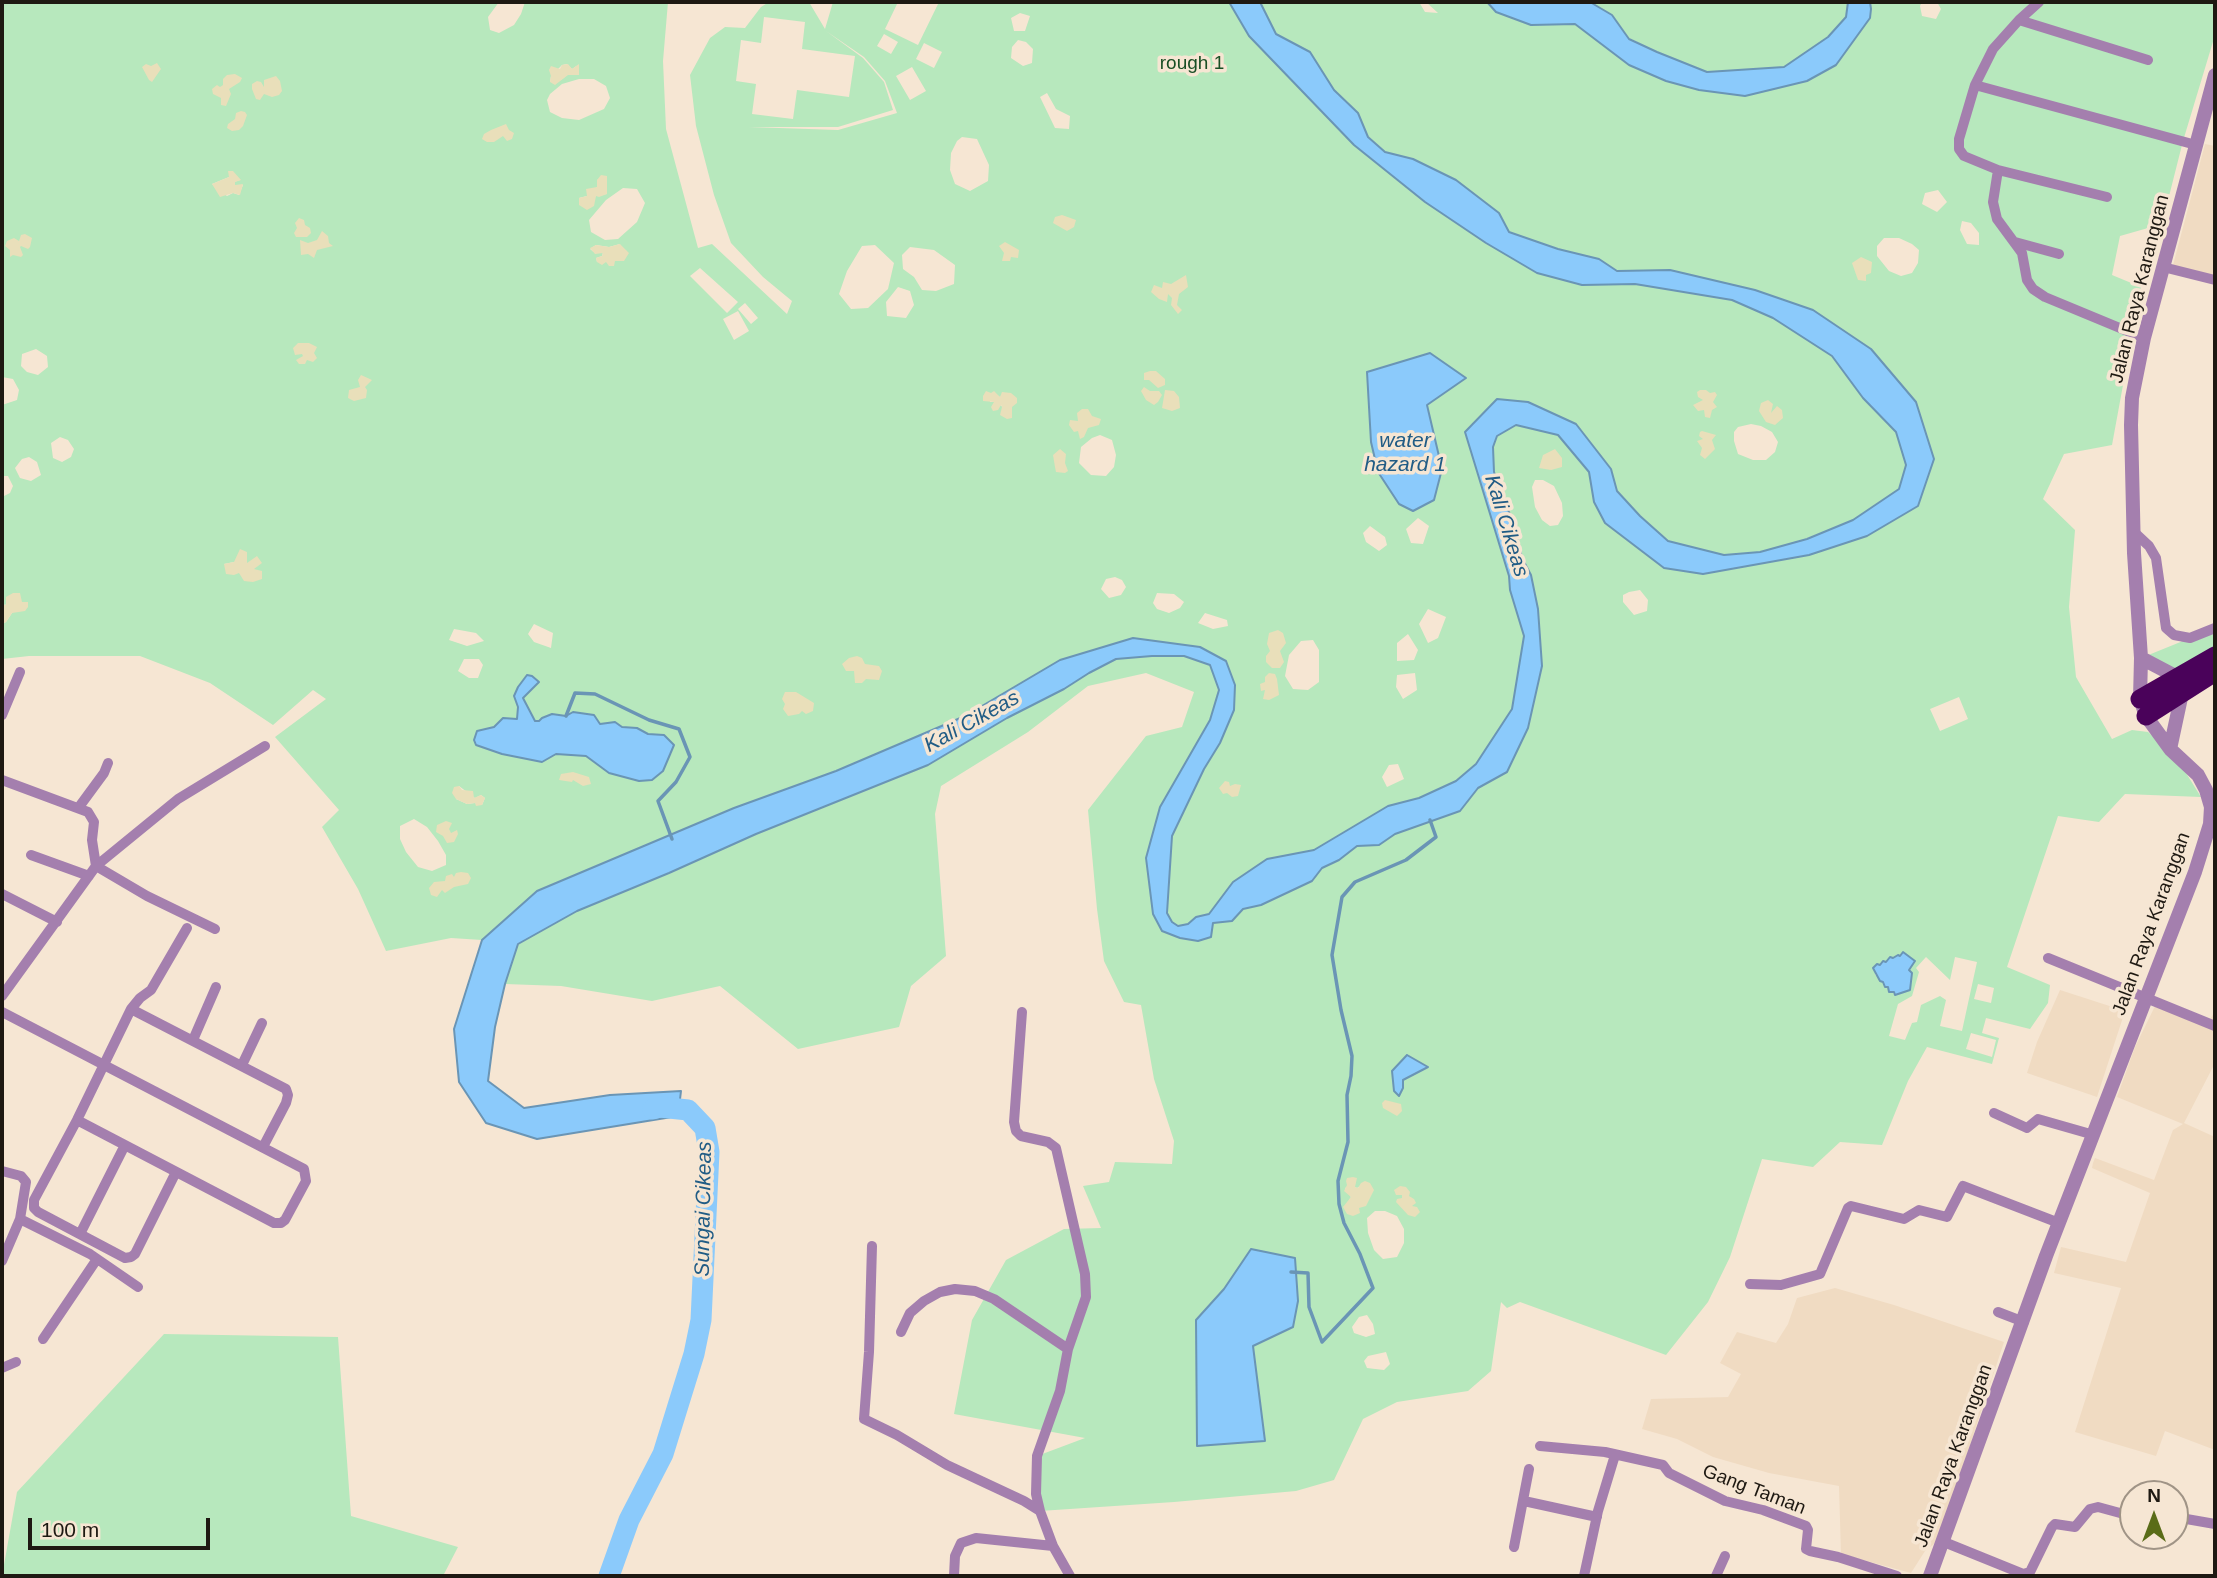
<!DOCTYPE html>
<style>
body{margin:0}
#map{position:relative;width:2217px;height:1578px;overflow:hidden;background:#f6e6d3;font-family:Arial,sans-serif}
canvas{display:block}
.frame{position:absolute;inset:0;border:4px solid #1e1912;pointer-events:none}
.north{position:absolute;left:2119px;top:1480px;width:70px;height:70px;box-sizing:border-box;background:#f6e6d3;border:2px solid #a09486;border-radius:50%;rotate:0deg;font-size:19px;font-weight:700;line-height:28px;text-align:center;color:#1e1912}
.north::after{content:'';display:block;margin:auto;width:24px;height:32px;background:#5a6c18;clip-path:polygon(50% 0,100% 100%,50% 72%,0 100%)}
.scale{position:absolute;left:28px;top:1518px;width:182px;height:32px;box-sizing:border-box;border:4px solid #1e1912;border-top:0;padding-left:9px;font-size:21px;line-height:24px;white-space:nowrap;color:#1e1912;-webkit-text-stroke:5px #f6e6d3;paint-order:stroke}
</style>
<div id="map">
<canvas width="2217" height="1578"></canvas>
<div class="frame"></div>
<div class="north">N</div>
<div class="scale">100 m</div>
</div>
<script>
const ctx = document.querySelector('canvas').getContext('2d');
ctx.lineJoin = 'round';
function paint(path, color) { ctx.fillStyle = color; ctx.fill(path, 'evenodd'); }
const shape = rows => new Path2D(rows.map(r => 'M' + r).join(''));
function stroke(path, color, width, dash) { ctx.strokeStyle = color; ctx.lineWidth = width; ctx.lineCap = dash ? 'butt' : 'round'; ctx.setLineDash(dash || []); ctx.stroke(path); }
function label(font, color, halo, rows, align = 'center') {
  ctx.font = font + ' Arial,sans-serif'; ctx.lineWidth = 7; ctx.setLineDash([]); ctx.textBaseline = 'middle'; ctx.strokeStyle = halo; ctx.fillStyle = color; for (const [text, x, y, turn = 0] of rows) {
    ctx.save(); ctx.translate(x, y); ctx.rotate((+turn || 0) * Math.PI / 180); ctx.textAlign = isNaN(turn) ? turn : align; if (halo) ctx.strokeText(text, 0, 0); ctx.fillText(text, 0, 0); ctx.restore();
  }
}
paint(shape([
 [2205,144,2215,146,2215,263,2213,273,2215,274,2215,283,2172,269],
 [2060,990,2125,1011,2097,1097,2027,1073,2037,1042],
 [2156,1004,2208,1023,2215,1011,2215,1063,2184,1123,2215,1137,2215,1450,2165,1431,2156,1456,2075,1432,2121,1288,2054,1273,2061,1247,2126,1262,2150,1193,2092,1168,2093,1163,2095,1158,2154,1180,2173,1130,2183,1124,2117,1097,2135,1047],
 [1835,1288,1894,1305,2004,1342,1947,1515,1934,1544,1925,1551,1911,1573,1841,1554,1839,1486,1769,1473,1713,1457,1677,1439,1642,1429,1651,1399,1728,1397,1741,1374,1720,1363,1737,1332,1776,1343,1788,1324,1797,1298]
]), '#f0dbc2');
paint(shape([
 [2,2,499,2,488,17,490,30,499,33,514,25,521,14,525,2,668,2,663,61,666,129,698,248,712,244,787,314,792,301,763,277,731,243,714,195,696,126,690,75,710,38,725,27,745,28,761,7,769,2,809,2,825,29,833,2,898,2,885,29,918,45,939,2,1229,2,1249,36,1354,144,1425,202,1486,243,1537,273,1582,285,1635,284,1732,300,1773,318,1832,356,1863,398,1896,432,1906,465,1899,489,1853,520,1795,543,1759,552,1724,555,1668,541,1640,516,1617,490,1611,469,1576,424,1497,399,1485,497,1509,576,1510,590,1524,636,1512,709,1476,764,1456,781,1419,798,1388,806,1314,850,1267,859,1233,882,1209,914,1196,917,1188,924,1178,927,1172,922,1167,913,1172,836,1204,769,1220,743,1234,710,1226,661,1133,638,1060,660,965,716,836,771,734,808,537,891,482,940,451,938,386,951,358,889,322,827,339,810,275,737,326,699,313,690,273,725,210,683,140,656,29,656,2,659,2,624,6,622,12,613,28,602,2,605,2,497,10,493,13,486,8,476,2,476,2,405,17,400,19,390,13,379,2,377],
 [1020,13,1030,16,1025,31,1014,31,1011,18],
 [764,17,805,22,802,49,855,56,849,97,797,90,793,119,752,114,756,84,736,81,741,40,761,43],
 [826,31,864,57,885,81,897,113,838,130,749,127,838,127,893,110,884,82,863,58],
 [884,34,898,42,891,54,877,46],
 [1018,40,1026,42,1033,49,1032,63,1023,66,1011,58,1012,47],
 [924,43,942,52,934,68,916,59],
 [567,64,572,69,578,65,562,79,550,82,551,76,562,65],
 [912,67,926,91,910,100,896,76],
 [579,79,594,79,606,86,610,98,604,109,579,120,562,118,550,112,547,100,550,94,562,84],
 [1047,93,1056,109,1070,116,1069,129,1055,128,1040,97],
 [962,137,977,139,989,165,988,181,970,191,955,184,950,170,951,153,957,141],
 [607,176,607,194,596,195,595,198,579,198,587,196,597,187,597,180],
 [229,177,240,180,234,182,235,186,243,185,239,195,233,193,227,196,212,184],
 [623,188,637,189,645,203,637,222,618,239,605,240,591,232,589,220,606,200],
 [620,244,597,262,596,258,602,256,603,252,595,253,590,249,596,245,609,247],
 [875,245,894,263,888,289,868,308,851,309,839,294,847,271,862,246],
 [910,247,934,250,955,265,954,284,936,291,922,290,914,277,903,269,902,255],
 [700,268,738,302,727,313,690,276],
 [898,287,910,291,914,305,906,318,887,316,886,302],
 [745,303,758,318,751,324,738,309],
 [738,311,749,331,734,340,723,319],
 [36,349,47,356,48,367,38,375,27,372,21,366,22,354],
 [1367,372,1466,378,1427,405,1430,421],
 [991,393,1000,397,1005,394,1011,393,1011,412,995,402,990,402],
 [1751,424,1761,426,1772,432,1778,442,1775,452,1766,460,1753,460,1738,454,1734,441,1734,432,1738,427],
 [1100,435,1112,440,1116,455,1114,467,1106,476,1091,475,1079,463,1081,447,1092,438],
 [60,437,68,440,74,449,71,457,62,462,53,458,51,443],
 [29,457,37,462,41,475,31,481,20,478,15,468,22,459],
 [1418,518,1429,526,1423,544,1411,543,1406,529],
 [1370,526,1385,537,1387,545,1379,551,1366,542,1363,533],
 [234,562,247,563,254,569,239,573,224,564],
 [1115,577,1122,580,1126,587,1121,595,1109,598,1101,589,1106,579],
 [1157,593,1174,594,1184,602,1180,608,1169,613,1157,609,1153,603],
 [1428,609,1446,617,1438,638,1428,643,1419,624],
 [1205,613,1227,620,1228,626,1213,629,1198,623],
 [534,624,553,633,551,648,534,642,528,634],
 [454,629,476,633,484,641,467,646,449,640],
 [1408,634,1418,650,1414,660,1397,661,1397,643],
 [1313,640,1319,650,1319,682,1308,690,1293,689,1285,676,1289,655,1301,641],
 [464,659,479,659,483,665,478,678,469,678,458,671],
 [1415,673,1417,690,1403,699,1396,687,1397,675],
 [534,688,523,698,535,721,539,721,552,714,566,716,573,712,594,715,600,724,610,722,621,727,637,728,648,734,656,734,674,745,671,754,639,781,609,773,586,756,556,754,542,762,502,754,476,745,503,718,517,720,518,707,514,696],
 [1398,764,1404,779,1387,787,1382,777,1389,765],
 [459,786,475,798,481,795,485,798,482,805,475,803,467,804,456,799],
 [414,819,427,827,438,841,446,855,446,865,432,871,418,867,406,852,400,839,400,826],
 [1260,2,1419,2,1425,12,1438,13,1426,2,1487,2,1496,12,1531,25,1575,24,1629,65,1745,96,1871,9,1870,2,1922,2,1920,6,1922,16,1936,19,1941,9,1937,2,2215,2,2215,35,2183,141,2162,224,2120,236,2112,275,2141,287,2112,445,2064,454,2043,499,2075,530,2069,607,2076,677,2112,739,2132,730,2148,732,2176,757,2201,797,2125,794,2099,822,2058,816,2007,967,2050,985,2048,1003,2030,1029,1986,1018,1982,1033,1999,1038,1992,1064,1927,1047,1908,1081,1882,1145,1840,1142,1813,1167,1762,1159,1730,1257,1708,1302,1666,1355,1520,1302,1507,1308,1501,1302,1491,1371,1468,1391,1397,1402,1363,1419,1334,1480,1296,1491,1174,1502,1040,1511,1037,1456,1085,1438,954,1414,972,1320,1006,1260,1064,1229,1101,1228,1083,1186,1109,1182,1115,1162,1172,1164,1174,1141,1154,1079,1141,1005,1124,1002,1104,961,1097,909,1088,810,1146,736,1182,727,1194,692,1146,673,1088,686,1028,732,941,786,935,814,946,956,911,986,899,1027,798,1049,720,986,652,1001,561,986,505,984,518,944,577,911,669,873,756,834,928,765,1007,718,1064,689,1089,673,1116,659,1152,656,1184,656,1210,665,1219,690,1210,720,1152,837,1146,858,1153,914,1180,938,1198,941,1213,923,1232,921,1243,909,1261,905,1312,881,1322,868,1339,860,1357,846,1379,845,1395,834,1460,811,1478,788,1507,771,1542,666,1538,609,1531,575,1522,558,1516,531,1494,472,1493,447,1497,436,1516,425,1558,435,1589,472,1594,502,1645,552,1664,568,1703,573,1809,555,1867,536,1934,459,1871,349,1670,270,1617,271,1599,259,1558,249,1509,232,1499,213,1413,159,1385,152,1368,136,1358,113,1334,90,1310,52,1276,34],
 [1938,190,1947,202,1937,212,1922,204,1925,193],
 [1962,221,1971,223,1979,233,1979,245,1967,244,1960,230],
 [1884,238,1899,238,1912,244,1919,250,1918,263,1912,273,1901,276,1889,271,1877,256,1877,246],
 [1535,480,1543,480,1554,486,1562,503,1563,516,1558,525,1550,526,1542,520,1535,507,1532,487],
 [1640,590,1648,600,1647,611,1634,615,1623,602,1623,595,1629,592],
 [1959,697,1968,719,1940,731,1930,709],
 [1900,956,1912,973,1910,990,1895,995,1879,976,1875,975,1875,972,1881,965],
 [1926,957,1950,980,1955,957,1977,962,1962,1031,1940,1026,1946,1000,1940,996,1921,1005,1917,1022,1912,1023,1905,1040,1889,1036,1898,1004,1912,996,1919,972,1916,968],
 [1978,984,1994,988,1991,1003,1974,999],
 [1971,1033,1996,1040,1992,1057,1966,1049],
 [1355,1184,1355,1187,1357,1188,1360,1186,1359,1207,1349,1200,1351,1197,1345,1188],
 [1375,1211,1385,1211,1397,1216,1404,1229,1404,1243,1397,1257,1383,1259,1374,1250,1368,1233,1367,1218],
 [1224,1289,1293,1327,1253,1345,1265,1441,1196,1320],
 [1367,1315,1373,1324,1375,1334,1366,1337,1354,1333,1352,1327,1359,1317],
 [1386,1352,1390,1364,1384,1370,1367,1368,1364,1361,1368,1356],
 [1590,2,1848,2,1846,17,1828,37,1784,67,1706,72,1657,52,1629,38,1612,15],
 [2215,628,2215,656,2179,678,2141,658],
 [164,1334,338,1337,351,1516,458,1547,443,1576,2,1576,17,1492]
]), '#b7e8bd');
paint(shape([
 [157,63,161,69,152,82,149,80,142,67,146,64,151,66],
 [568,64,572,69,579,64,579,75,568,75,555,85,550,82,551,76,549,70,551,66,560,69,562,65],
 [235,74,242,78,240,82,229,89,231,94,226,106,221,105,221,98,213,94,212,89,217,85,220,87,223,85,223,79,227,75],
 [276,76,280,81,282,91,279,95,272,97,264,94,260,100,256,99,252,89,252,84,257,81,261,82,264,87,264,80],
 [241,111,245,112,247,115,243,126,239,130,232,131,227,128,228,124,235,119,236,113],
 [506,124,509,130,514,133,512,139,507,141,503,136,494,142,487,142,482,139,484,134,491,130],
 [228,171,233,171,241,180,235,182,235,185,243,184,240,195,233,193,220,197,212,184,229,177],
 [601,175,607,176,607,194,599,197,596,196,594,206,587,210,579,205,579,198,587,196,586,189,597,187,597,180],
 [1062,215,1076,220,1074,227,1067,231,1053,223,1055,217],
 [299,218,304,220,305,225,310,228,311,233,307,237,296,237,294,233,297,228,295,223],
 [322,231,328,236,329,243,333,246,317,250,314,258,308,254,301,255,300,240,308,243,317,240],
 [25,234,32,238,30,247,28,249,21,246,20,247,23,255,21,257,13,255,10,257,10,250,5,246,7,241,14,238,19,241,21,235],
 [1005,242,1019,250,1018,258,1011,257,1010,261,1002,261,1004,253,999,246],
 [620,244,629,253,624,261,615,261,614,266,609,266,606,262,602,265,597,262,596,258,602,256,603,253,595,254,590,248,596,245,609,247],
 [1861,257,1872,262,1871,273,1866,275,1866,281,1858,280,1852,263],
 [1186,275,1188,287,1179,294,1177,305,1182,310,1178,314,1171,305,1172,298,1168,294,1167,302,1159,299,1151,292,1154,285,1162,288,1163,282,1171,284],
 [298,343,309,343,317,347,314,353,317,358,313,362,307,360,305,364,299,364,296,360,303,356,302,354,295,355,293,348],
 [1150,371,1156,371,1165,379,1165,385,1158,388,1149,380,1144,380,1144,373],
 [361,375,372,380,365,387,367,390,366,398,354,401,348,398,349,390,360,387,358,380],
 [1144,387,1150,391,1159,391,1162,395,1158,402,1154,405,1146,400,1141,391],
 [1165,390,1174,391,1179,397,1180,408,1172,411,1162,408],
 [1700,390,1706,390,1710,393,1715,392,1717,395,1713,402,1717,407,1712,410,1710,418,1705,417,1704,410,1698,411,1693,405,1703,400,1698,397,1697,392],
 [986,391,991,393,994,391,1000,397,1002,392,1011,393,1017,398,1017,403,1012,407,1012,418,1007,419,1000,415,1002,407,1001,405,998,410,993,411,991,407,994,402,983,401,983,396],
 [1768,400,1773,404,1771,413,1777,406,1782,410,1783,418,1775,425,1766,422,1759,411,1761,403],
 [1082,409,1088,409,1092,416,1101,419,1099,425,1088,428,1084,437,1080,439,1078,431,1074,432,1069,425,1070,420,1078,421,1077,413],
 [1702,431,1716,435,1712,440,1715,449,1705,459,1700,455,1702,448,1697,441,1703,439,1699,436,1700,432],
 [1060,449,1066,454,1065,463,1068,471,1065,473,1056,472,1055,467,1053,455],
 [1555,449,1562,458,1562,467,1551,470,1539,468,1543,455],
 [240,549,247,552,247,563,257,556,262,563,254,569,262,571,262,579,253,582,244,581,239,573,234,575,226,574,224,564,234,562],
 [13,593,20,593,22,602,28,602,28,607,25,611,12,613,6,622,2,624,2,605,6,605,6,597],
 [1278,630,1283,633,1286,643,1280,651,1284,662,1280,668,1272,668,1266,662,1266,656,1270,651,1267,644,1269,633],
 [857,656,862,658,865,664,879,666,882,671,879,680,866,679,862,683,855,683,854,671,846,671,842,664,849,658],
 [1269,673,1275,674,1277,679,1279,695,1269,700,1263,699,1265,690,1261,691,1260,684,1265,682,1265,677],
 [785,692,796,692,814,703,813,711,806,714,802,711,799,714,788,716,783,709,785,704,782,699],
 [573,772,589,777,591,784,583,786,573,780,572,782,559,780,561,774],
 [1225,781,1229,782,1230,786,1235,784,1241,785,1238,796,1232,797,1227,793,1223,794,1219,788],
 [459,786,462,790,473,791,474,798,481,795,485,798,482,805,476,806,475,803,467,804,456,799,452,793,454,787],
 [446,821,452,823,449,829,451,833,457,830,458,834,454,842,447,843,443,836,436,832,437,825],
 [461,872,468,873,471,878,468,884,454,887,445,893,442,890,437,897,431,895,429,888,434,882,445,881,446,876,452,874,454,877,456,873],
 [1385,1100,1401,1104,1402,1111,1397,1116,1383,1108,1382,1103],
 [1353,1177,1357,1178,1355,1187,1358,1188,1361,1183,1365,1181,1370,1183,1374,1190,1366,1206,1359,1208,1360,1213,1353,1216,1347,1214,1343,1207,1351,1197,1344,1191,1347,1185,1346,1181,1347,1178],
 [1400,1186,1406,1187,1410,1192,1409,1196,1414,1199,1416,1203,1412,1206,1417,1207,1420,1212,1415,1217,1408,1215,1396,1202,1397,1199,1402,1198,1402,1195,1396,1195,1394,1190]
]), '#e9dfba');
const water = shape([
 [1229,2,1260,2,1276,34,1310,52,1334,90,1358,113,1368,137,1385,152,1413,159,1456,180,1499,213,1509,232,1558,249,1599,259,1617,271,1670,270,1755,290,1813,310,1871,349,1916,402,1934,459,1918,506,1867,536,1809,555,1703,574,1664,568,1605,523,1594,502,1589,472,1558,435,1516,425,1497,436,1493,447,1494,472,1516,531,1522,558,1531,575,1538,609,1542,666,1528,728,1507,772,1478,788,1460,811,1395,834,1379,845,1357,846,1339,860,1322,868,1312,881,1261,905,1243,909,1232,921,1213,923,1211,937,1198,941,1180,938,1162,931,1153,914,1146,858,1160,807,1210,720,1219,690,1210,665,1184,656,1152,656,1116,659,1089,673,1064,689,1007,718,928,765,756,834,669,873,577,911,518,944,505,984,495,1027,488,1081,524,1108,610,1095,681,1091,678,1116,537,1139,486,1123,459,1082,454,1029,482,940,537,891,734,808,836,771,965,716,1060,660,1133,638,1200,647,1226,661,1235,685,1234,710,1220,743,1204,769,1172,836,1167,913,1172,922,1178,926,1188,924,1196,917,1209,914,1233,882,1267,859,1314,850,1388,806,1419,798,1456,781,1476,764,1512,709,1524,636,1510,590,1509,576,1465,432,1497,399,1528,402,1576,424,1611,469,1617,491,1640,516,1668,541,1724,555,1760,552,1807,539,1853,520,1899,489,1906,465,1896,432,1863,398,1832,356,1773,318,1732,300,1635,284,1582,285,1537,273,1486,243,1425,202,1354,145,1249,36,1229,2],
 [1487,2,1590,2,1612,15,1629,39,1657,52,1707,72,1784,67,1828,37,1846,17,1848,2,1870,2,1871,9,1870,18,1836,65,1807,81,1745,96,1699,90,1666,81,1629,65,1575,24,1531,25,1496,12,1487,2],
 [1430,353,1466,378,1427,405,1442,469,1434,500,1413,511,1399,504,1378,472,1371,442,1367,372,1430,353],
 [527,675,532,676,539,682,523,698,535,721,539,721,542,718,552,714,566,716,573,712,594,715,600,724,615,722,622,727,637,728,648,734,664,735,674,745,663,771,652,780,639,781,609,773,586,756,556,754,542,762,502,754,476,745,474,740,477,731,494,727,503,718,517,719,518,707,514,696,518,687,527,675],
 [1903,952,1915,961,1909,970,1912,973,1910,990,1895,995,1894,992,1889,992,1888,987,1885,987,1883,982,1880,981,1873,968,1877,964,1880,965,1883,961,1886,962,1890,957,1893,958,1898,955,1900,956,1903,952],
 [1407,1055,1428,1067,1403,1080,1403,1088,1399,1096,1394,1091,1392,1071,1407,1055],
 [1251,1249,1295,1258,1298,1301,1293,1327,1253,1346,1265,1441,1197,1446,1196,1320,1224,1289,1251,1249]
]);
paint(water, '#8bcafb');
stroke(water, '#6a95b5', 2);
stroke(shape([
 [566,716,575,693,595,694,649,720,679,729,690,757,676,782,658,801,672,839],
 [1291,1272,1308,1273,1309,1307,1322,1342,1373,1288,1360,1254,1344,1223,1339,1204,1338,1181,1348,1142,1347,1095,1351,1076,1352,1056,1341,1010,1332,955,1342,897,1355,882,1406,860,1436,837,1430,820]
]), '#6a95b5', 3.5);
stroke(shape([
 [609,1576,629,1520,663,1454,694,1354,701,1320,709,1152,705,1128,688,1110,660,1107,653,1109]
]), '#8bcafb', 21);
stroke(shape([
 [2019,20,2039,2],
 [1975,85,1993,49,2019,20,2148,60],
 [1998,170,1964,156,1959,149,1959,139,1975,85,2196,145],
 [2107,197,1998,170,1993,202,1997,219,2022,253,2027,280,2033,289,2045,297,2144,338],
 [2015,242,2059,254],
 [2163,267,2215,280],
 [2134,532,2149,546,2156,558,2166,628,2174,635,2190,638,2215,628],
 [2,715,20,672],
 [2,780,88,812,94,822,92,840,96,866,147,896,215,929],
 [79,807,104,773,108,763],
 [31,855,89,876],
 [2,894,57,922],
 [2048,958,2215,1026],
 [2,996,96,866,178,799,265,746],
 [131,1009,140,998,151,990,187,928],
 [2,1012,304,1169,306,1181,285,1220,281,1223,274,1223,77,1120],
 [1022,1012,1014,1122,1016,1131,1021,1136,1048,1142,1056,1148,1085,1274,1086,1297,1068,1349,1060,1391,1037,1456,1036,1494,1040,1511,1053,1546,1070,1576],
 [193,1040,216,987],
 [242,1065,262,1023],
 [1994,1113,2027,1128,2038,1119,2094,1135],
 [2,1171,21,1176,26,1182,20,1219,2,1261],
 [176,1172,135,1254,131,1257,125,1258,38,1212,34,1208,34,1200,77,1120,131,1009,286,1089,288,1095,286,1103,263,1147],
 [20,1219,90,1254,138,1287],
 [80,1234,125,1145],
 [872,1246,869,1352,864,1419,897,1435,947,1465,1024,1501,1040,1511],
 [1750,1284,1781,1285,1820,1274,1848,1208,1851,1206,1904,1219,1919,1210,1947,1217,1963,1186,2059,1223],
 [1998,1312,2024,1322],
 [901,1332,910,1313,924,1301,940,1292,955,1289,975,1291,994,1299,1068,1349],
 [43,1339,97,1259],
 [2,1368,16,1362],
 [1540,1446,1605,1452,1663,1465,1669,1473,1725,1501,1763,1510,1806,1526,1808,1530,1806,1549,1810,1551,1838,1557,1897,1576],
 [1524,1501,1597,1517],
 [2175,1517,2215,1524],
 [1944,1542,2023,1574,2030,1572,2052,1527,2055,1524,2075,1527,2090,1509,2098,1507,2120,1513,2133,1510],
 [1514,1547,1529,1469],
 [954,1576,955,1556,961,1543,976,1538,1053,1546],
 [1584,1576,1598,1511,1615,1455],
 [1716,1576,1725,1556]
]), '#a47fae', 10);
stroke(shape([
 [2141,658,2179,678],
 [2170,749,2182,693],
 [1930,1576,2046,1256,2195,872,2210,824,2211,807,2206,790,2198,775,2170,749,2146,716,2140,699,2141,658,2134,553,2131,425,2132,398,2144,338,2215,75]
]), '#a47fae', 14);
stroke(shape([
 [2140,699,2215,656],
 [2146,716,2215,672]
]), '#4a025a', 19);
label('19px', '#194f25', '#f6e6d3', [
 ["rough 1",1192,64]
]);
label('19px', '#1e1912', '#f6e6d3', [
 ["Jalan Raya Karanggan",2140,289,-76],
 ["Jalan Raya Karanggan",2152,924,-70],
 ["Jalan Raya Karanggan",1954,1456,-70],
 ["Gang Taman",1754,1490,21]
]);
label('italic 21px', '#215c85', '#f6e6d3', [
 ["water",1405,441],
 ["hazard 1",1405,465],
 ["Kali Cikeas",1506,526,73],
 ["Kali Cikeas",972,722,-29],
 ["Sungai Cikeas",704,1209,-89]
]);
</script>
